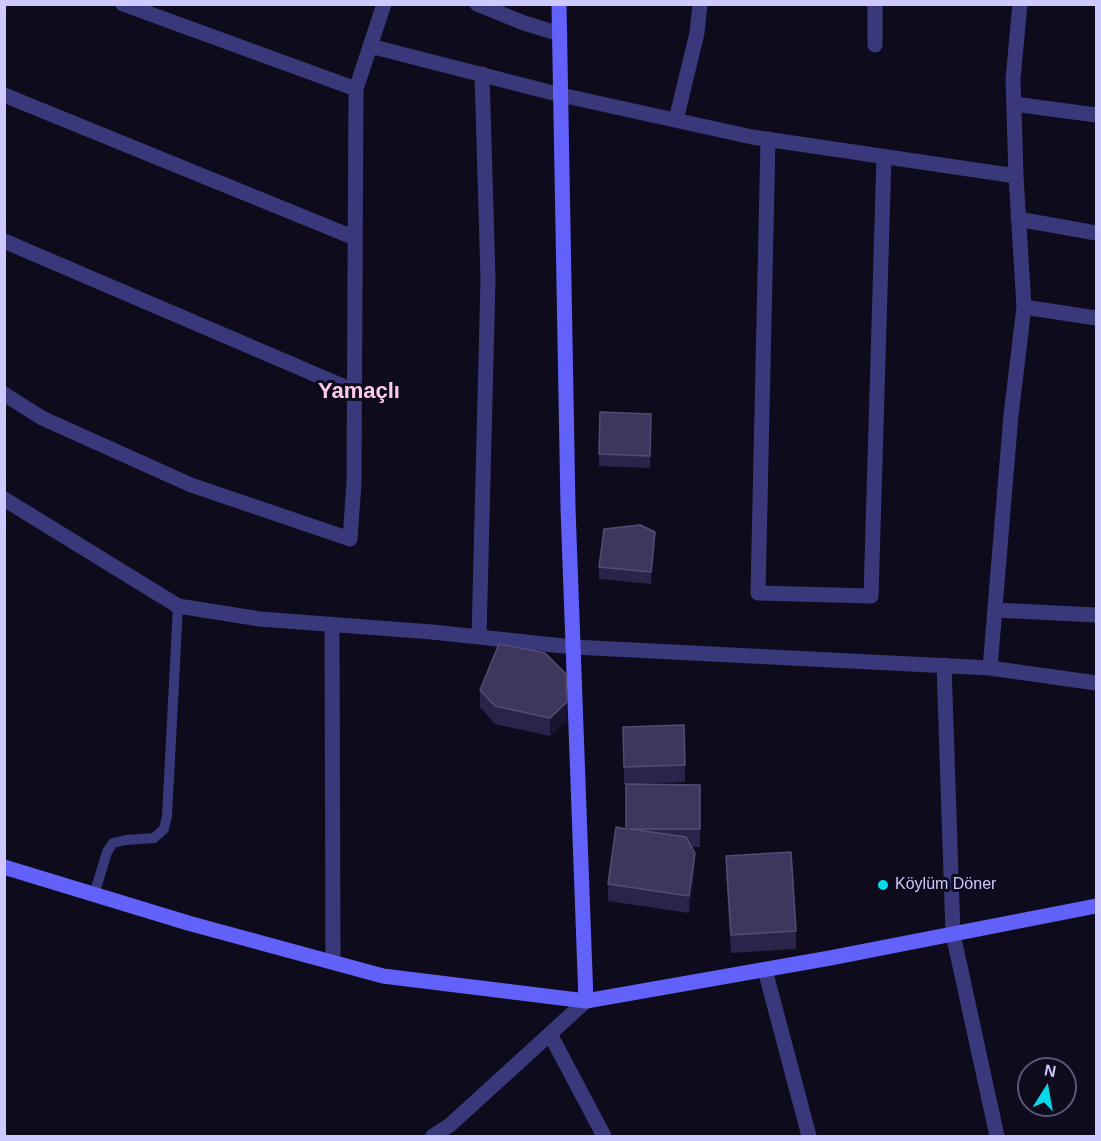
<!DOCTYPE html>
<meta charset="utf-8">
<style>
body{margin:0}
#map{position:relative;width:1101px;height:1141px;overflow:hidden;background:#0e0c1c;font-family:Arial,sans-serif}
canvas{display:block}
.frame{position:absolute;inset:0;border:6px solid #cdc8fd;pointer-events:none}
.north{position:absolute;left:1017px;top:1057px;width:60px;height:60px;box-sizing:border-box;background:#0e0c1c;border:2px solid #5a5776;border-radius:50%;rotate:11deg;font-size:16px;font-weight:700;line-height:24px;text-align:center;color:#cdc8fd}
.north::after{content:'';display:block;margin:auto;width:21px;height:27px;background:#07d9ea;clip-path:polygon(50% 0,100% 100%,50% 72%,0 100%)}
</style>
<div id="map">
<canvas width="1101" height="1141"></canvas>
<div class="frame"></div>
<div class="north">N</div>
</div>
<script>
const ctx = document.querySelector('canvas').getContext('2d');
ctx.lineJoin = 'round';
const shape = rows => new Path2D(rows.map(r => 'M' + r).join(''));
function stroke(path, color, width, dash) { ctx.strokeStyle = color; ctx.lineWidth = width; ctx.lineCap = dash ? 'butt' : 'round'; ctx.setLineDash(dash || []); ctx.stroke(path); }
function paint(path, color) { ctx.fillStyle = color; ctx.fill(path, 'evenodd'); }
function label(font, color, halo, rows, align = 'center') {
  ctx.font = font + ' Arial,sans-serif'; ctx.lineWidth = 6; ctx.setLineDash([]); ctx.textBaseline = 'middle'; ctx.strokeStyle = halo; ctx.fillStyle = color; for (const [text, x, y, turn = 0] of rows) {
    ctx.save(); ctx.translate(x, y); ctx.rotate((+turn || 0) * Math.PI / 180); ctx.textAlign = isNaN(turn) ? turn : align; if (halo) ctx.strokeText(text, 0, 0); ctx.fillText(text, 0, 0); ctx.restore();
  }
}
stroke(shape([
 [94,895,107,852,113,843,126,840,154,838,164,829,167,816,178,606]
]), '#39387a', 10);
stroke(shape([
 [123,4,356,89],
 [477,4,524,23,560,34],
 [875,45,875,4],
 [370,46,561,95,752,137,1016,176,1024,307],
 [4,95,355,238],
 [1014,104,1096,115],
 [676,120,697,33,700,4],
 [768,139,758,593,871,596,884,156],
 [1016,176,1013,79,1020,4],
 [1018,219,1096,233],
 [4,241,354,391],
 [4,394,42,418,191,485,350,539,354,483,356,89,384,4],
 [4,499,178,606,260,619,432,632,573,647,990,668,1096,683],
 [995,610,1096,615],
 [332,625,333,962],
 [479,637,488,279,482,74],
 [944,665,953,934,997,1136],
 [990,668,1011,415,1024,307,1096,318],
 [765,970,809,1136],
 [550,1034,604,1136],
 [433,1136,450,1125,586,1001]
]), '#39387a', 15);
stroke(shape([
 [559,4,568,508,586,1001],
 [4,867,188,923,383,976,586,1001,830,958,1096,906]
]), '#6262fa', 15);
paint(shape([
 [1096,144,1096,167,1095,166,1095,148],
 [651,425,650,468,599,466,599,454],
 [655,544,651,584,599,579,599,567],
 [480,690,567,720,550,736,495,724,480,707],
 [623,727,685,765,685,782,633,784,700,785,700,847,692,847,695,871,689,913,608,901,608,884,626,829,626,784,624,784],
 [726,856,796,931,796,949,731,953,726,873]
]), '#2b244a');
paint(shape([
 [655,532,655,544,651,584,651,572],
 [567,702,567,720,550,736,550,718],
 [695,853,695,871,689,913,689,896]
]), '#18132f');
const building = shape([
 [600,412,651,414,650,456,599,454,600,412],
 [640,525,655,532,651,572,599,567,604,529,640,525],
 [499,644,545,653,566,674,567,702,550,718,495,706,480,690,499,644],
 [684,725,685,765,624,767,623,727,684,725],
 [626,784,700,785,700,829,630,829,686,837,695,853,689,896,608,884,616,827,626,829,626,784],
 [791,852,796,931,731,935,726,856,791,852]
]);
paint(building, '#3d365d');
stroke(building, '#534d76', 1.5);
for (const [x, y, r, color] of [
 [883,885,6,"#07d9ea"]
]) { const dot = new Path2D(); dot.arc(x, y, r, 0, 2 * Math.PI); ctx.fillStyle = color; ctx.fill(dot); stroke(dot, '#0e0c1c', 2); }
label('16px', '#cdc8fd', '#0e0c1c', [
 ["Köylüm Döner",895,885]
], 'left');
label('bold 22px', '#fdcaec', '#0e0c1c', [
 ["Yamaçlı",359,392]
]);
</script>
